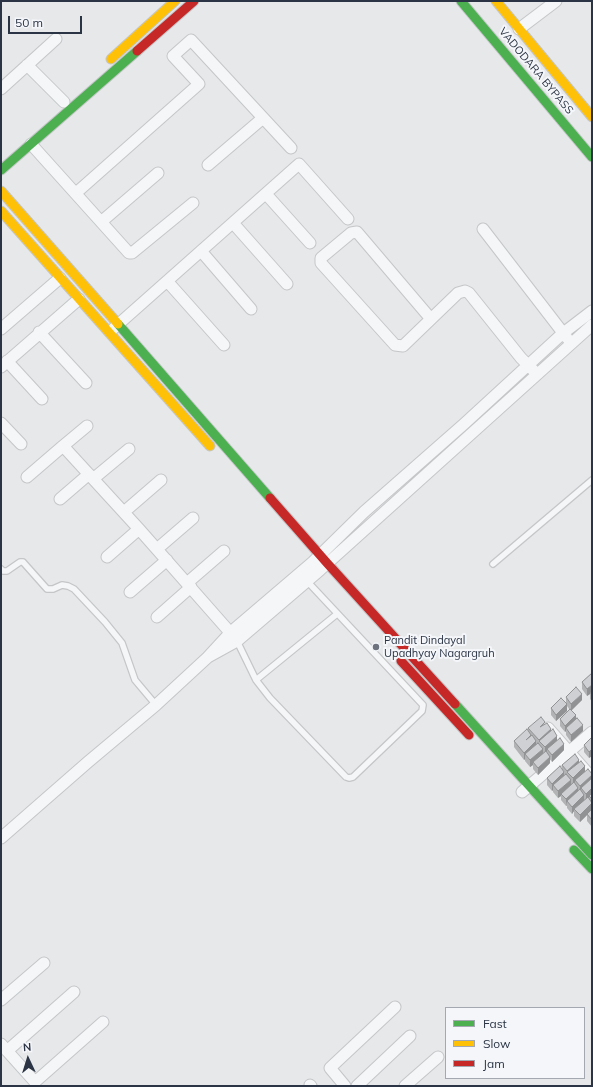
<!DOCTYPE html>
<style>
body{margin:0}
#map{position:relative;width:593px;height:1087px;overflow:hidden;background:#e6e8ea;font-family:Mulish,sans-serif}
canvas{display:block}
.frame{position:absolute;inset:0;border:2px solid #2b3445;pointer-events:none}
.legend{position:absolute;left:445px;top:1007px;width:140px;height:72px;box-sizing:border-box;background:#f4f6f9;border:1px solid #a4a8b1;margin:0;padding:5px 7px;list-style:none;font-size:12px;color:#2b3445}
.legend li{display:flex;align-items:center;gap:8px;height:20px}
.legend b{width:20px;border:1px solid #a4a8b1}
.north{position:absolute;left:8px;top:1039px;width:40px;height:40px;-webkit-text-stroke:3px #f4f6f9;paint-order:stroke;rotate:356deg;font-size:11px;font-weight:700;line-height:16px;text-align:center;color:#2b3445}
.north::after{content:'';display:block;margin:auto;width:14px;height:18px;background:#2b3445;clip-path:polygon(50% 0,100% 100%,50% 72%,0 100%)}
.scale{position:absolute;left:8px;top:16px;width:74px;height:18px;box-sizing:border-box;border:2px solid #2b3445;border-top:0;padding-left:5px;font-size:12px;line-height:14px;white-space:nowrap;color:#2b3445;-webkit-text-stroke:3px #f4f6f9;paint-order:stroke}
</style>
<div id="map">
<canvas width="593" height="1087"></canvas>
<div class="frame"></div>
<ul class="legend">
<li><b style="height:5px;background:#4caf50"></b>Fast</li>
<li><b style="height:5px;background:#ffc107"></b>Slow</li>
<li><b style="height:5px;background:#c62828"></b>Jam</li>
</ul>
<div class="north">N</div>
<div class="scale">50 m</div>
</div>
<script>
const ctx = document.querySelector('canvas').getContext('2d');
ctx.lineJoin = 'round';
const shape = rows => new Path2D(rows.map(r => 'M' + r).join(''));
function stroke(path, color, width, dash) { ctx.strokeStyle = color; ctx.lineWidth = width; ctx.lineCap = dash ? 'butt' : 'round'; ctx.setLineDash(dash || []); ctx.stroke(path); }
function paint(path, color) { ctx.fillStyle = color; ctx.fill(path, 'evenodd'); }
function label(font, color, halo, rows, align = 'center') {
  ctx.font = font + ' Mulish,sans-serif'; ctx.lineWidth = 4; ctx.setLineDash([]); ctx.textBaseline = 'middle'; ctx.strokeStyle = halo; ctx.fillStyle = color; for (const [text, x, y, turn = 0] of rows) {
    ctx.save(); ctx.translate(x, y); ctx.rotate((+turn || 0) * Math.PI / 180); ctx.textAlign = isNaN(turn) ? turn : align; if (halo) ctx.strokeText(text, 0, 0); ctx.fillText(text, 0, 0); ctx.restore();
  }
}
const lane = shape([
 [493,564,592,480],
 [1,569,3,571,7,571,20,562,23,562,47,589,53,589,62,585,68,586,74,589,105,622,122,643,135,680,156,705],
 [237,641,256,680,270,698,346,777,349,778,353,777,422,711,423,705,306,580],
 [256,680,337,614]
]);
const street = shape([
 [519,29,556,1],
 [27,65,64,102],
 [1,89,56,39],
 [31,144,129,253,132,253,193,203],
 [208,165,263,118],
 [76,193,199,84,173,56,191,40,291,148],
 [266,194,310,243],
 [101,222,158,173],
 [233,223,287,284],
 [483,229,567,338],
 [201,251,251,309],
 [167,281,224,345],
 [592,311,562,334,464,424,364,512,313,562,231,632,208,657,237,641,320,570,592,325],
 [431,319,357,232,351,233,321,258,321,263,395,345,403,346,458,293,465,291,469,293,521,358,533,370],
 [1,329,60,278],
 [113,329,299,164,348,219],
 [39,332,86,383],
 [7,361,42,399],
 [1,367,79,299],
 [1,423,21,444],
 [63,446,87,426],
 [27,477,63,446,139,529,235,638],
 [93,479,129,449],
 [60,499,89,474],
 [124,512,161,480],
 [157,549,193,518],
 [107,557,139,529],
 [187,583,224,551],
 [130,592,167,560],
 [157,617,191,587],
 [548,728,592,778],
 [522,792,592,732],
 [1,838,88,762,156,705,208,657],
 [1,1000,44,963],
 [1,1044,35,1082,103,1022],
 [7,1051,74,992],
 [310,1085,311,1086],
 [345,1086,330,1068,395,1007],
 [357,1086,410,1036],
 [405,1086,438,1057]
]);
const fast = shape([
 [461,1,592,157],
 [1,170,137,51],
 [118,324,270,498],
 [455,704,592,855],
 [574,850,592,869]
]);
const slow = shape([
 [496,1,592,117],
 [111,59,175,1],
 [1,191,118,324],
 [1,211,210,446]
]);
const jam = shape([
 [137,51,194,1],
 [270,498,327,563,455,704],
 [401,661,469,735]
]);
stroke(lane, '#c4c6c8', 8);
stroke(street, '#c4c6c8', 13);
stroke(fast, '#c4c6c8', 11);
stroke(slow, '#c4c6c8', 11);
stroke(jam, '#c4c6c8', 11);
stroke(lane, '#f5f6f7', 5.5);
stroke(street, '#f5f6f7', 11);
stroke(fast, '#4caf50', 9);
stroke(slow, '#ffc107', 9);
stroke(jam, '#c62828', 9);
paint(shape([
 [592,673,592,702,590,699,590,694,587,696,582,689,582,682],
 [566,697,582,700,571,710,583,731,571,742,566,735,566,731,565,732,560,726,560,719,570,710,567,706,567,711,556,721,551,715,551,708,566,703],
 [545,724,557,741,564,750,552,762,550,759,550,763,538,775,533,769,533,765,530,767,525,761,525,759,524,760,514,747,514,741,528,731,528,728],
 [592,737,592,762,592,756,589,758,584,752,584,745],
 [579,762,585,772,592,774,592,827,587,821,587,815,580,822,574,816,574,811,572,814,567,808,567,806,566,806,561,800,561,796,558,798,553,792,553,790,552,791,547,785,547,778,562,768,562,765]
]), '#b1b3b5');
paint(shape([
 [592,685,592,691,590,692,590,694,587,696,587,689],
 [582,694,582,700,571,711,571,704],
 [567,704,567,711,556,721,556,715],
 [576,715,576,722,566,728,566,731,565,732,565,726],
 [583,725,583,731,571,742,571,735],
 [551,729,551,735,539,741,539,747,539,740],
 [557,736,557,742,547,749,547,751,545,754,545,747],
 [536,741,536,748,525,754,525,759,524,760,524,753],
 [564,744,564,750,552,762,552,755],
 [543,749,543,755,533,762,533,765,530,767,530,760],
 [592,749,592,756,589,758,589,752],
 [550,757,550,763,538,775,538,768],
 [579,760,579,766,567,772,567,778,567,771],
 [585,766,585,773,575,780,575,782,573,785,573,778],
 [564,772,564,779,553,785,553,790,552,791,552,784],
 [592,775,592,782,581,788,581,792,580,793,580,786],
 [571,780,571,786,561,794,561,796,558,798,558,791],
 [578,788,578,794,567,801,566,806,566,799],
 [592,788,592,795,589,796,589,798,586,800,586,794],
 [584,795,584,802,574,809,574,811,572,814,572,807],
 [592,803,592,810,580,822,580,815]
]), '#909294');
const building = shape([
 [592,673,592,685,587,689,582,682,592,673],
 [576,687,582,694,571,704,566,697,576,687],
 [592,690,592,695,590,692,592,690],
 [561,698,567,704,556,715,551,708,561,698],
 [570,709,576,715,565,726,560,719,570,709],
 [541,717,545,722,540,727,547,723,551,729,539,740,528,728,541,717],
 [577,718,583,725,571,735,566,728,577,718],
 [527,729,531,735,526,740,532,735,536,741,524,753,514,741,527,729],
 [553,729,557,736,545,747,539,741,553,729],
 [592,737,592,749,589,752,584,745,592,737],
 [560,738,564,744,552,755,547,749,560,738],
 [538,743,543,749,530,760,525,754,538,743],
 [546,751,550,757,538,768,533,762,546,751],
 [575,754,579,760,567,771,562,765,575,754],
 [581,761,585,766,573,778,567,772,581,761],
 [560,766,564,772,552,784,547,778,560,766],
 [588,769,592,774,592,775,580,786,575,780,588,769],
 [566,774,571,780,558,791,553,785,566,774],
 [592,778,592,788,586,794,581,788,592,778],
 [574,782,578,788,566,799,561,794,574,782],
 [580,789,584,795,572,807,567,801,580,789],
 [592,793,592,799,589,796,592,793],
 [588,797,592,803,580,815,574,809,588,797],
 [592,809,592,820,587,814,592,809]
]);
paint(building, '#ced0d3');
stroke(building, '#909294', 1);
for (const [x, y, r, color] of [
 [376,647,4,"#6c737f"]
]) { const dot = new Path2D(); dot.arc(x, y, r, 0, 2 * Math.PI); ctx.fillStyle = color; ctx.fill(dot); stroke(dot, '#f4f6f9', 1.5); }
label('11px', '#2b3445', '#f4f6f9', [
 ["VADODARA BYPASS",536,71,50]
]);
label('11px', '#2b3445', '#f4f6f9', [
 ["Pandit Dindayal",384,641],
 ["Upadhyay Nagargruh",384,654]
], 'left');
</script>
